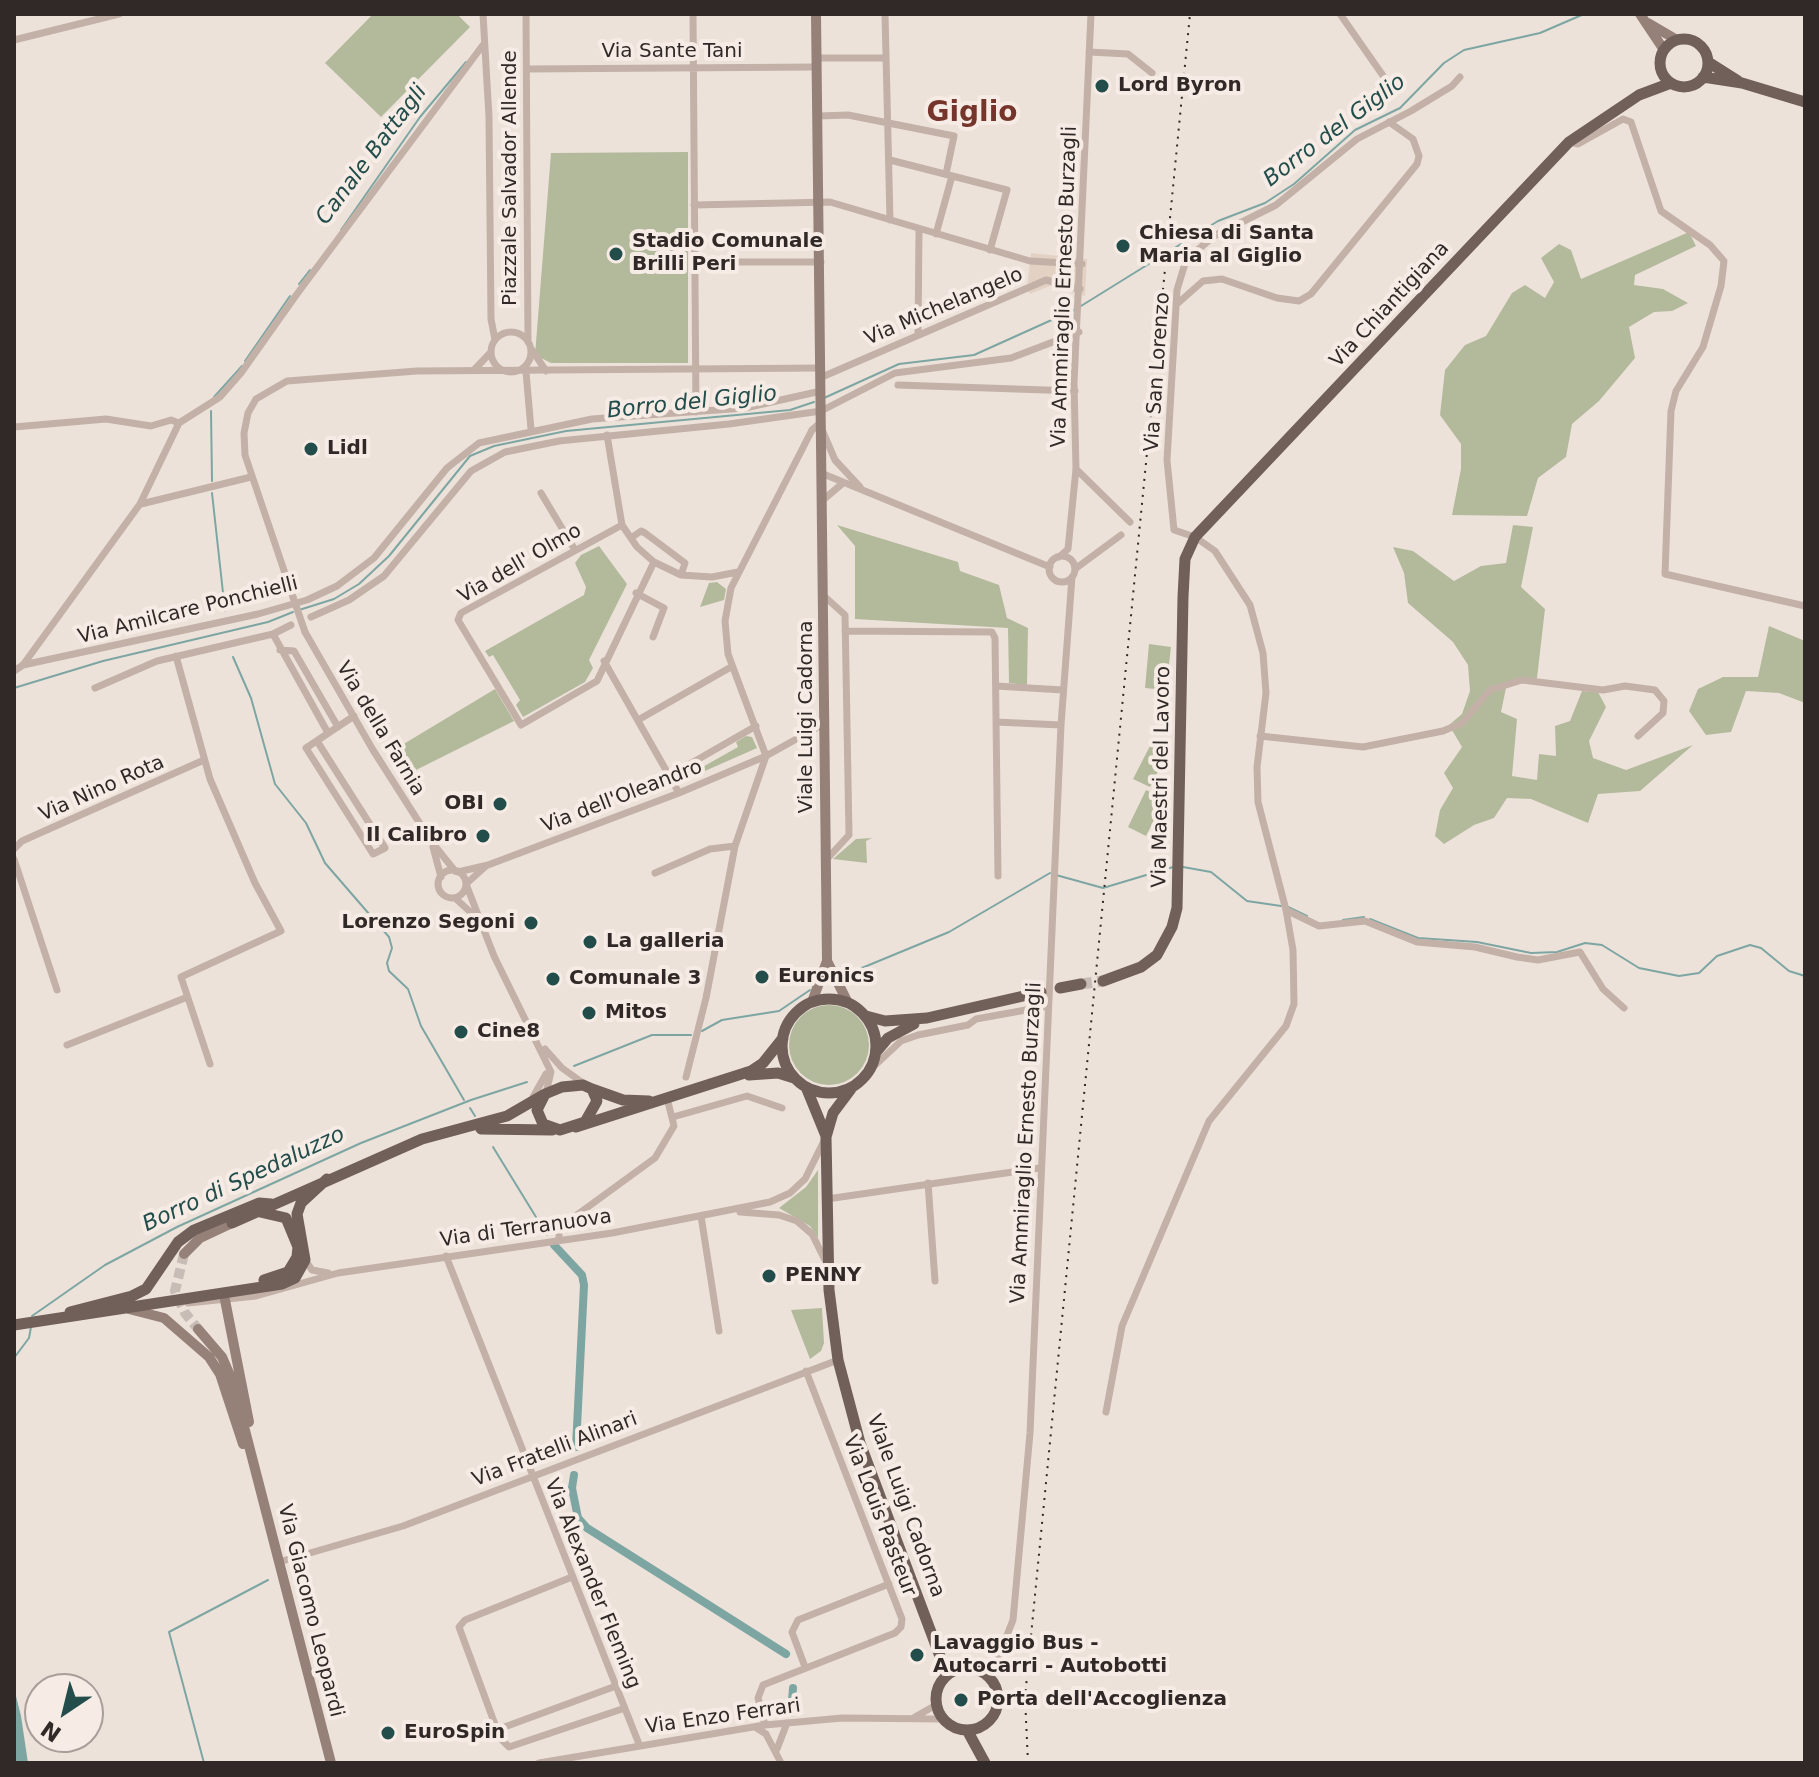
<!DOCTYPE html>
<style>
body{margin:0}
#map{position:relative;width:1819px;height:1777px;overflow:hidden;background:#ede2da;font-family:"DejaVu Sans",sans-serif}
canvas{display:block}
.frame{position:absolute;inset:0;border:16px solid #312927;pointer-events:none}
.north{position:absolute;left:24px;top:1673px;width:80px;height:80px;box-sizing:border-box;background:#f6ece5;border:2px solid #a79e99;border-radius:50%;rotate:215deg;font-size:22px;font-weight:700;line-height:32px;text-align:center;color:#312927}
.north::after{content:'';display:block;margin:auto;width:28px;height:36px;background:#224d4b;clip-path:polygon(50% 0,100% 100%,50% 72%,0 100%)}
</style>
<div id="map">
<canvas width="1819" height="1777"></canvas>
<div class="frame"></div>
<div class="north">N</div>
</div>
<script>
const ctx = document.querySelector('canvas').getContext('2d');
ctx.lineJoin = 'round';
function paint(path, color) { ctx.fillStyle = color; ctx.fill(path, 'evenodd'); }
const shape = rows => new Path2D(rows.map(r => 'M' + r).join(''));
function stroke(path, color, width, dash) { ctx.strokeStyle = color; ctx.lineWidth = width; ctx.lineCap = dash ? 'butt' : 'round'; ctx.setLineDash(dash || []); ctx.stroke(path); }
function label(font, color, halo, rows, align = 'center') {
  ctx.font = font + ' "DejaVu Sans",sans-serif'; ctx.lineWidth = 8; ctx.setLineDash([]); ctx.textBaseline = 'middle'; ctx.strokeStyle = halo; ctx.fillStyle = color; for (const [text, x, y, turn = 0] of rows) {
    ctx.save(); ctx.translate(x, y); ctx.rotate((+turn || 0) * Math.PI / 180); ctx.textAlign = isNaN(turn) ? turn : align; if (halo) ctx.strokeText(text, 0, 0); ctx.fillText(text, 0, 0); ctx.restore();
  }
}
paint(shape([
 [373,14,457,14,470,27,381,117,325,63],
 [688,152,688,363,551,363,535,355,551,153],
 [1689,232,1696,246,1635,275,1634,285,1663,289,1688,303,1672,311,1654,312,1629,327,1635,358,1599,401,1572,424,1566,457,1538,478,1527,516,1452,515,1461,469,1461,444,1440,415,1445,370,1465,345,1486,336,1512,293,1525,285,1545,298,1554,282,1541,258,1559,244,1571,250,1581,279],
 [837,525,958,562,960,571,999,585,1007,618,1028,628,1027,685,1009,683,1008,628,855,619,855,546],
 [1513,525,1533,527,1521,587,1545,609,1537,678,1506,688,1501,712,1517,719,1512,776,1537,780,1539,754,1556,756,1555,726,1570,721,1582,691,1598,692,1606,707,1589,741,1593,758,1626,770,1693,745,1640,791,1598,794,1588,823,1531,799,1507,798,1494,818,1474,825,1444,844,1435,836,1440,810,1453,788,1444,773,1462,747,1449,725,1462,714,1470,691,1468,665,1453,642,1408,603,1404,573,1393,547,1413,551,1454,581,1481,566,1506,563],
 [599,546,627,584,589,660,593,668,585,682,523,717,516,705,520,700,493,655,489,657,485,651,584,595,586,587,575,563,581,555],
 [717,582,726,589,724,600,700,607,709,583],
 [1769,626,1805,641,1805,703,1779,693,1746,691,1731,732,1706,735,1689,711,1698,689,1723,677,1758,677],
 [1149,644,1171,647,1166,690,1145,688],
 [495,689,514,721,412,772,397,748],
 [746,736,752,737,757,748,689,778,685,771,696,765,699,769,738,747,736,742],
 [1152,742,1169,750,1150,787,1133,779],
 [1146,790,1165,799,1146,836,1128,827],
 [872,838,866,841,867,863,833,859,856,839],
 '789 1045a40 40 0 1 1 80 0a40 40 0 1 1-80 0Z',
 [818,1170,818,1238,810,1226,779,1208,806,1187],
 [822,1308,824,1343,821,1351,810,1359,791,1310]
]), '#b3ba9c');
paint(shape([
 [1031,253,1087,259,1085,296,1050,286,1030,294,1027,288]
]), '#e3d1c3');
paint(shape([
 [14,1688,21,1716,28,1763,14,1763]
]), '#7da6a3');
stroke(shape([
 [341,230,420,117,466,62],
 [299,284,310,270],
 [1081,306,1218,221,1265,203,1294,184,1355,130,1400,108,1444,63,1464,50,1540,33,1584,14],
 [245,361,290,296],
 [214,397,242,366],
 [824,398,899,364,974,355,1076,309],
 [211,411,212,481],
 [212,493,225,611],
 [299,610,334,599,359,584,389,556,470,456,494,446,566,431,790,410,814,402],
 [233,657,251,698,275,784,306,823,325,863,389,937,392,948,387,963,389,971,408,989,421,1026,464,1100],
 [14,688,103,661,268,622,293,612],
 [1183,867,1211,872,1247,901,1281,906],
 [1056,875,1103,888,1173,867],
 [1288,907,1307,916],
 [1370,919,1418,938,1477,942,1531,953,1557,952,1585,943,1602,945,1639,968,1679,976,1699,973,1717,956,1750,945,1761,948,1789,971,1805,976],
 [1343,920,1364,917],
 [840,977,949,932,1050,873],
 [702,1031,722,1020,779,1011,810,990],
 [574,1066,652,1035,691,1035],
 [470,1108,475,1116],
 [493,1147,547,1235],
 [32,1316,105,1265,177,1227,361,1143,471,1100,527,1082],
 [14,1358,29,1338,31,1327],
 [204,1763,169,1632,268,1580]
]), '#7da6a3', 2);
stroke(shape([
 [554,1245,582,1275,584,1285,576,1447],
 [574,1475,572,1488,578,1518,587,1528,786,1654],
 [791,1713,793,1688]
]), '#7da6a3', 8);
stroke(shape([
 [184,1254,175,1291,185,1313,198,1329]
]), '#c7bdb6', 10, [10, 5]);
stroke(shape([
 [1081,984,1103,981]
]), '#c7bdb6', 11, [11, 5.5]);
stroke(shape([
 [483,14,489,117,491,319,495,340],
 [526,14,528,342],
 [693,14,696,412],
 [885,14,890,220],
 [1340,14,1393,90],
 [14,40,119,14],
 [1089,52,1128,54,1152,73],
 [817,58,885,58],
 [527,69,817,67],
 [819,116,848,115,954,136,946,174],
 [1569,142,1578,144,1623,119,1631,122,1661,211,1710,245,1724,261,1721,286,1703,347,1676,391,1671,411,1665,574,1805,606],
 [890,160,1007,190,990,250],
 [694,205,830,202,1030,261,1082,264],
 [936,234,952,176],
 [695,262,821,262],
 [1177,304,1203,281,1222,279,1277,298,1299,301,1311,294,1417,164,1419,156,1413,139,1389,122],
 '491 352a20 20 0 1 1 40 0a20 20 0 1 1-40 0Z',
 [918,335,919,230],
 [532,350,546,371],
 [474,370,491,352],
 [526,372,531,429],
 [822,377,1046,280,1080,289],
 [898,385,1075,391],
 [14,427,106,419,151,426,171,420,179,423],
 [823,432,835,460,860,487],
 [607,435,622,525,637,547,654,562,681,575,712,577,738,572],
 [1076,469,1130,522],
 [821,473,1050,567],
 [541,493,575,550],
 [823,500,843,483],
 [141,504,251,477],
 [622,525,461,613,458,620,521,725,597,681,654,562],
 [631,538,641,531,645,533,685,563,681,575],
 '1049 569a13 13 0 1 1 26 0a13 13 0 1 1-26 0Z',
 [1059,557,1068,549,1076,469,1074,383,1091,14],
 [1075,569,1121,535],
 [636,593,664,608,653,637],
 [824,596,845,615,849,835,826,860],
 [293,597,245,455,244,433,248,413,256,399,287,381,417,371,821,368],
 [311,617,349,600,384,576,471,471,505,452,559,441,729,424,821,411,895,373,1011,358,1079,332],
 [845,631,992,632,995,638,998,876],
 [305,632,373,750,431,841,455,871],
 [273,634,328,733],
 [280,650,294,651,338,727],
 [176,656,210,779,255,883,281,931,181,977,210,1064],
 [604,661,679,793],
 [23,665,258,614,307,600,337,586,374,558,447,468,479,443,592,419,745,408,821,391],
 [14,671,23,665,140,504,179,423,220,397,241,373,297,294,483,45],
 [996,686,1063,690],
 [95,688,157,661,273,634,291,625],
 [638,720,731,667],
 [996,722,1061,725],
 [1260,736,1363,747,1443,731,1462,723,1490,690,1522,680,1603,690,1625,686,1655,690,1664,701,1663,713,1638,736],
 [317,741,385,848,373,854,306,748,354,716],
 [669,776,756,726],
 [433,847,441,877],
 [14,849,22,841,204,760],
 [14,859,57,990],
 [486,866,466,884,494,956,551,1072,546,1093],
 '438 884a14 14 0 1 1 28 0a14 14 0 1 1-28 0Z',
 [458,872,488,865,679,793,766,756,825,723],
 [655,873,710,849,735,846],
 [455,898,477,918],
 [1286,910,1319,926,1365,921,1417,942,1475,947,1517,957,1538,960,1580,952,1603,989,1624,1008],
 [67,1045,185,998],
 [545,1049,562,1068,583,1083],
 [871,1069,901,1041,918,1035,968,1025,976,1019,1048,1006],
 [686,1077,706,998,735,846,766,756,728,654,725,621,731,588,812,430,819,424],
 [533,1097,546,1074],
 [673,1117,747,1096,782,1108],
 [928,1183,935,1281],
 [827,1199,1040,1168],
 [740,1212,779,1215,797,1221,812,1234,825,1260],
 [701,1216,719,1331],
 [559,1239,559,1228,655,1158,674,1126,667,1098],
 [446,1256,639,1744],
 [305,1260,312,1270,328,1273],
 [188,1303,256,1296,338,1273,612,1233,770,1202,790,1193,805,1179,825,1139],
 [1106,1412,1122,1326,1209,1121,1286,1026,1294,1004,1293,950,1286,910,1258,802,1257,767,1266,693,1263,653,1250,605,1215,551,1195,537,1174,530,1167,460,1177,290,1186,260,1214,236,1276,205,1357,139,1411,111,1452,86,1460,77],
 [279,1562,403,1526,838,1360],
 [572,1577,465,1620,459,1627,500,1738,509,1747,625,1708],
 [805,1667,792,1632,798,1620,889,1584],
 [990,1678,1013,1620,1030,1433,1061,725,1072,577],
 [915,1717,936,1705],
 [765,1725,758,1698,763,1685,895,1633,901,1627,902,1619,806,1371],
 [755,1727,766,1734,781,1763],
 [499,1729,616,1686],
 [777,1749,787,1723],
 [539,1763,765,1725,842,1718,943,1719]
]), '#c3b1a8', 7);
stroke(shape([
 [1640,14,1664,50],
 [1648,23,1677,40],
 [827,961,848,1003],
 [812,1002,827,961,816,14],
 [184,1254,200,1238,232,1223],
 [225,1300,249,1422],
 [129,1309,164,1318,209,1357,220,1374,243,1444],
 [198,1329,222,1357,232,1380,331,1763]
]), '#968179', 10);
stroke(shape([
 '1660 63a24 24 0 1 1 48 0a24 24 0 1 1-48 0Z',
 [1708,62,1738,81],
 [1703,77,1742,83,1805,102],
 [1103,981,1141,967,1157,955,1172,927,1177,908,1183,597,1185,559,1195,537,1569,142,1639,95,1671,83],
 [1060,988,1081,984],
 '782 1046a47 47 0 1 1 94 0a47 47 0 1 1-94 0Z',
 [866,1016,885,1021,927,1018,1041,992],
 [877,1051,888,1038,914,1024],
 [749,1075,778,1073,794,1078],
 [583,1085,592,1089,597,1101,585,1122,560,1130,543,1124,537,1110,545,1094,562,1087,583,1085],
 [806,1087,826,1136],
 [592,1089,623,1100,649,1101],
 [851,1089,833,1113,826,1137,829,1290,838,1360,860,1443,947,1675],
 [576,1127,751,1071,763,1063,783,1038],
 [481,1129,552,1130],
 [260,1212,286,1218,298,1247,297,1257,288,1272,264,1280],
 [232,1223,422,1139,507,1116,545,1094],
 [70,1312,132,1296,146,1289,178,1242,194,1230,259,1203,271,1204],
 [14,1325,282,1284,295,1278,305,1260,297,1214,301,1203,327,1179],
 '936 1699a31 31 0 1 1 62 0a31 31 0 1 1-62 0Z',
 [967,1730,985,1763]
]), '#715f5a', 11);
stroke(shape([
 [1028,1763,1025,1697,1190,14]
]), '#312927', 2, [2, 6]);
stroke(shape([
 [293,597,305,632]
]), '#c3b1a8', 7);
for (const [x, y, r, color] of [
 [1102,86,8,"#224d4b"],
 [1123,246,8,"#224d4b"],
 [616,254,8,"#224d4b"],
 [311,449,8,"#224d4b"],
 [500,804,8,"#224d4b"],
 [483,836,8,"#224d4b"],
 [531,923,8,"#224d4b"],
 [590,942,8,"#224d4b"],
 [762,977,8,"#224d4b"],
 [553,979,8,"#224d4b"],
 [589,1013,8,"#224d4b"],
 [461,1032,8,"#224d4b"],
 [769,1276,8,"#224d4b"],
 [917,1655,8,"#224d4b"],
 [961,1700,8,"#224d4b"],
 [388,1733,8,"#224d4b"]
]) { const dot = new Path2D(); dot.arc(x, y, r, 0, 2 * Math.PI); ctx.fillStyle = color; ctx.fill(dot); stroke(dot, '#f6ece5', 3); }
label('20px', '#312927', '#f6ece5', [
 ["Via Sante Tani",672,52],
 ["Piazzale Salvador Allende",511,178,-90],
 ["Via Ammiraglio Ernesto Burzagli",1065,287,-88],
 ["Via Chiantigiana",1390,305,-47],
 ["Via Michelangelo",944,307,-23],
 ["Via San Lorenzo",1158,372,-86],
 ["Via dell' Olmo",520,564,-30],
 ["Via Amilcare Ponchielli",188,611,-14],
 ["Viale Luigi Cadorna",807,717,-90],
 ["Via della Farnia",380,729,59],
 ["Via Maestri del Lavoro",1162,777,-89],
 ["Via Nino Rota",102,789,-24],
 ["Via dell'Oleandro",622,797,-21],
 ["Via Ammiraglio Ernesto Burzagli",1027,1143,-87],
 ["Via di Terranuova",526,1229,-8],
 ["Via Fratelli Alinari",555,1450,-21],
 ["Viale Luigi Cadorna",905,1506,70],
 ["Via Louis Pasteur",879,1516,69],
 ["Via Alexander Fleming",592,1584,68],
 ["Via Giacomo Leopardi",310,1611,76],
 ["Via Enzo Ferrari",723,1717,-8]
]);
label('bold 20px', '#312927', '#f6ece5', [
 ["Lord Byron",1118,86],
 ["Chiesa di Santa",1139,234],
 ["Maria al Giglio",1139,257],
 ["Stadio Comunale",632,242],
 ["Brilli Peri",632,265],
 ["Lidl",327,449],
 ["OBI",484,804,"right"],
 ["Il Calibro",467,836,"right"],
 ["Lorenzo Segoni",515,923,"right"],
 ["La galleria",606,942],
 ["Euronics",778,977],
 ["Comunale 3",569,979],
 ["Mitos",605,1013],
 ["Cine8",477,1032],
 ["PENNY",785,1276],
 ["Lavaggio Bus -",933,1644],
 ["Autocarri - Autobotti",933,1667],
 ["Porta dell'Accoglienza",977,1700],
 ["EuroSpin",404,1733]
], 'left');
label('italic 22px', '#224d4b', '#f6ece5', [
 ["Borro del Giglio",1335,131,-37],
 ["Canale Battagli",372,155,-53],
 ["Borro del Giglio",692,403,-6],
 ["Borro di Spedaluzzo",244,1180,-25]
]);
label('bold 28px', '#75352b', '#f6ece5', [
 ["Giglio",972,114]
]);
</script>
